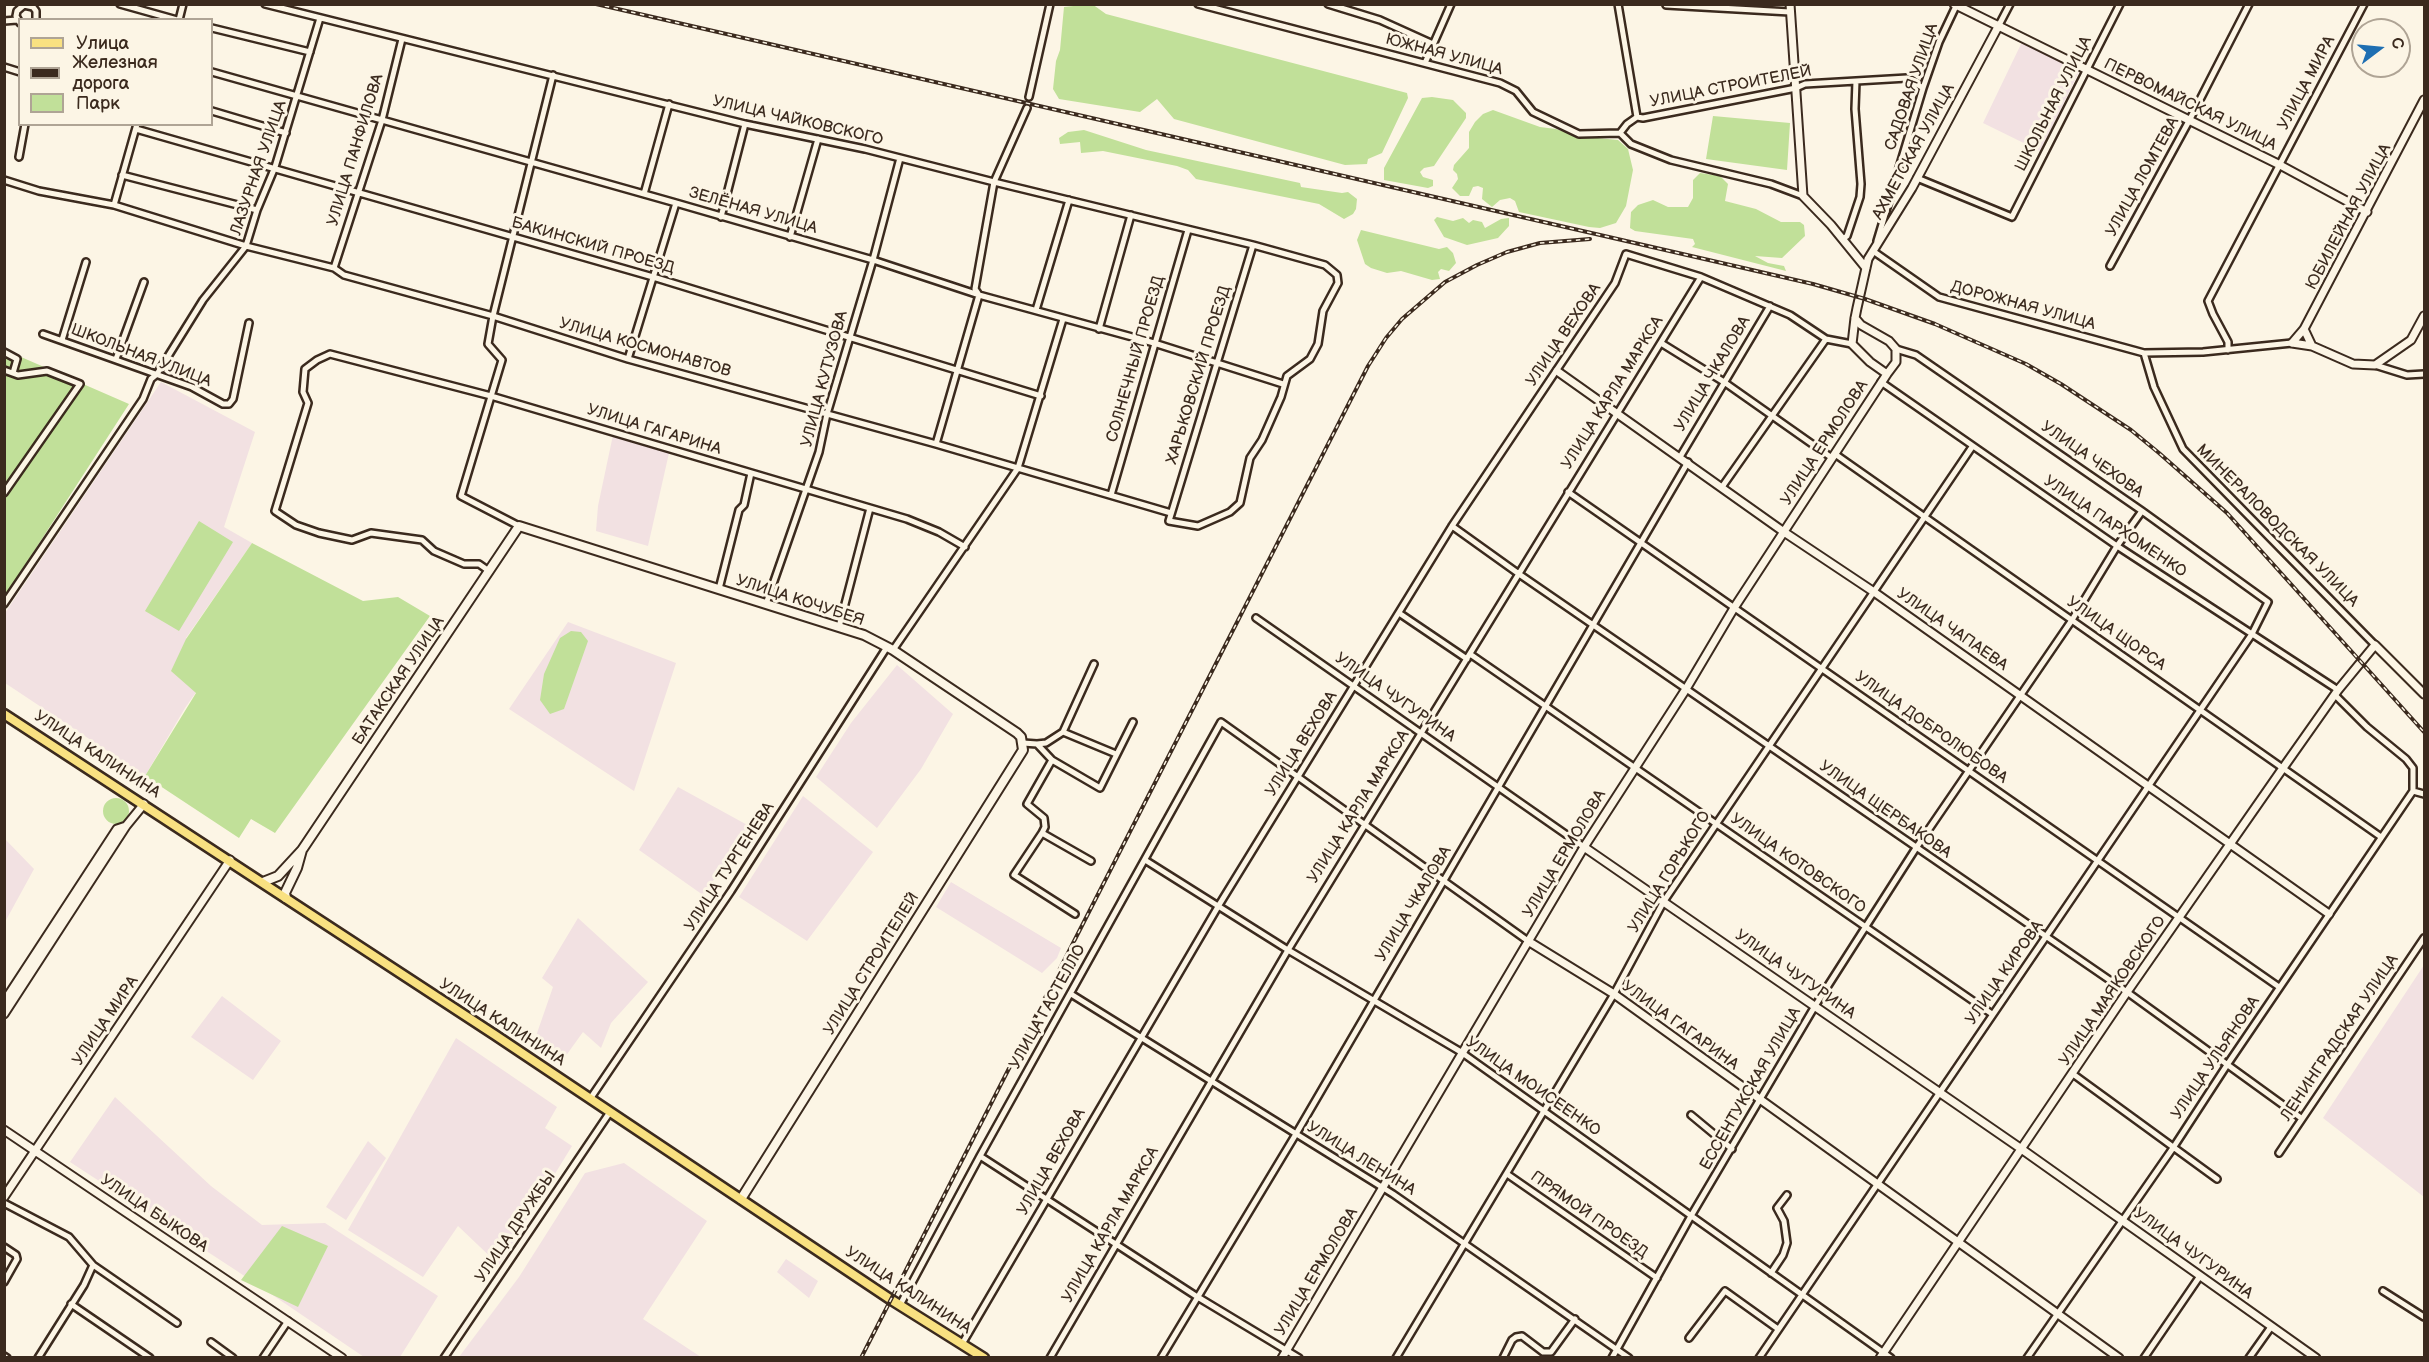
<!DOCTYPE html>
<meta charset="utf-8">
<style>
body{margin:0}
#map{position:relative;width:2429px;height:1362px;overflow:hidden;background:#fcf5e5;font-family:"Balsamiq Sans",sans-serif}
canvas{display:block}
.frame{position:absolute;inset:0;border:6px solid #3b2a1e;pointer-events:none}
.legend{position:absolute;left:18px;top:18px;width:195px;height:108px;box-sizing:border-box;background:#fcf5e5;border:2px solid #afa495;margin:0;padding:8px 10px;list-style:none;font-size:18px;color:#3b2a1e}
.legend li{display:flex;align-items:center;gap:12px;height:30px}
.legend b{width:30px;border:2px solid #afa495}
.north{position:absolute;left:2351px;top:18px;width:60px;height:60px;box-sizing:border-box;background:#fcf5e5;border:2px solid #afa495;border-radius:50%;rotate:74deg;font-size:16px;font-weight:700;line-height:24px;text-align:center;color:#3b2a1e}
.north::after{content:'';display:block;margin:auto;width:21px;height:27px;background:#1f6fb2;clip-path:polygon(50% 0,100% 100%,50% 72%,0 100%)}
</style>
<div id="map">
<canvas width="2429" height="1362"></canvas>
<div class="frame"></div>
<ul class="legend">
<li><b style="height:8px;background:#f9e181"></b>Улица</li>
<li><b style="height:8px;background:#3b2a1e"></b>Железная дорога</li>
<li><b style="height:16px;background:#c1e099"></b>Парк</li>
</ul>
<div class="north">С</div>
</div>
<script>
const ctx = document.querySelector('canvas').getContext('2d');
ctx.lineJoin = 'round';
function paint(path, color) { ctx.fillStyle = color; ctx.fill(path, 'evenodd'); }
const shape = rows => new Path2D(rows.map(r => 'M' + r).join(''));
function stroke(path, color, width, dash) { ctx.strokeStyle = color; ctx.lineWidth = width; ctx.lineCap = dash ? 'butt' : 'round'; ctx.setLineDash(dash || []); ctx.stroke(path); }
function label(font, color, halo, rows, align = 'center') {
  ctx.font = font + ' "Balsamiq Sans",sans-serif'; ctx.lineWidth = 6; ctx.setLineDash([]); ctx.textBaseline = 'middle'; ctx.strokeStyle = halo; ctx.fillStyle = color; for (const [text, x, y, turn = 0] of rows) {
    ctx.save(); ctx.translate(x, y); ctx.rotate((+turn || 0) * Math.PI / 180); ctx.textAlign = isNaN(turn) ? turn : align; if (halo) ctx.strokeText(text, 0, 0); ctx.fillText(text, 0, 0); ctx.restore();
  }
}
paint(shape([
 [2022,42,2080,70,2040,151,1983,123],
 [161,382,255,432,224,527,252,543,186,638,215,665,185,708,145,776,5,683,5,613],
 [613,435,669,453,648,546,596,531,598,506],
 [568,622,676,663,634,791,509,709],
 [897,665,953,714,921,769,877,828,816,777,851,723],
 [678,787,751,827,703,895,639,850],
 [803,796,873,852,807,941,739,897],
 [5,839,34,869,5,922],
 [951,882,1061,948,1057,958,1042,973,936,907],
 [578,918,648,982,611,1023,601,1048,583,1032,565,1057,536,1036,553,987,542,978],
 [2424,965,2424,1197,2323,1118],
 [222,996,281,1041,253,1080,191,1037],
 [456,1038,557,1107,545,1128,572,1146,499,1265,458,1226,423,1277,348,1230],
 [115,1097,211,1186,262,1225,325,1223,438,1296,400,1357,364,1357,237,1271,70,1162],
 [368,1141,386,1158,346,1220,326,1207],
 [624,1163,707,1221,643,1319,701,1357,459,1357,519,1277,585,1173],
 [786,1259,818,1281,809,1298,777,1272]
]), '#f2e1e2');
paint(shape([
 [1092,4,1106,14,1407,93,1408,98,1382,153,1368,159,1367,164,1345,165,1174,119,1157,99,1140,112,1059,99,1053,89,1056,61,1060,50,1064,7],
 [1432,97,1453,100,1466,113,1466,118,1434,166,1424,168,1420,172,1423,177,1433,180,1433,186,1428,188,1384,180,1384,168,1422,98],
 [1493,110,1540,127,1556,129,1577,136,1618,140,1628,149,1633,170,1626,206,1616,223,1600,228,1589,227,1519,212,1515,201,1510,198,1500,200,1492,207,1482,199,1483,188,1478,186,1473,187,1469,196,1460,196,1452,188,1458,179,1457,174,1453,170,1454,165,1469,148,1469,132,1475,122,1483,114],
 [1713,116,1790,123,1787,170,1706,159],
 [1084,130,1146,150,1300,183,1301,187,1342,193,1348,192,1357,199,1356,209,1353,214,1344,219,1319,204,1196,179,1188,170,1177,166,1103,151,1081,153,1080,142,1060,144,1059,138,1068,132],
 [1700,173,1720,176,1728,184,1725,201,1756,209,1781,222,1800,222,1804,225,1805,236,1782,258,1755,256,1768,263,1784,266,1786,271,1692,247,1695,244,1693,239,1635,231,1630,228,1631,212,1638,205,1653,200,1668,207,1688,207,1693,198,1693,180],
 [1437,217,1453,221,1463,218,1469,223,1473,220,1482,222,1485,228,1501,219,1509,218,1509,226,1498,238,1467,245,1444,237,1434,220],
 [1361,230,1439,249,1447,247,1453,253,1456,263,1449,271,1441,269,1438,272,1440,279,1432,280,1401,271,1387,273,1371,268,1365,264,1357,240],
 [5,350,129,404,5,596],
 [199,521,233,542,179,631,145,611],
 [252,543,363,601,398,597,430,616,275,833,251,819,239,838,145,776,196,693,171,671,186,639],
 [571,631,581,632,588,641,564,709,550,714,540,700,544,674,560,638],
 '103 811a13 13 0 1 1 26 0a13 13 0 1 1-26 0Z',
 [282,1226,328,1246,298,1307,241,1280]
]), '#c1e099');
const minor = shape([
 [120,4,177,20],
 [265,4,745,124,865,149,994,182,1253,245,1325,265,1337,275,1338,283,1323,311,1318,344,1310,359,1287,376,1281,397,1262,440,1250,458,1240,503,1230,512,1198,526,1169,521,1253,245],
 [1198,4,1500,83,1516,91,1533,112,1579,134,1620,133,1631,144,1671,160,1771,184,1803,196],
 [1328,4,1380,20,1433,44],
 [1618,4,1637,117],
 [1666,5,1790,12],
 [179,20,183,4],
 [4,21,17,20],
 [20,23,16,16,17,11,24,5,33,7,36,11,36,20],
 [1999,25,2010,4],
 [212,28,310,52],
 [1425,63,1451,4],
 [4,67,20,72],
 [212,72,676,203,873,260,979,295,1154,343,1283,384],
 [1029,97,1050,4],
 [212,111,286,133],
 [136,129,653,277,1041,396],
 [1620,133,1627,124,1637,117,1643,118,1796,88,1805,84,1907,78,1923,88],
 [19,157,25,124],
 [122,175,257,210],
 [1917,178,2012,217,2120,4],
 [4,180,39,191,114,205,246,246,334,268,344,275,493,316,628,359,936,444,1171,513],
 [644,194,669,104],
 [114,205,137,124],
 [721,217,745,124],
 [790,237,818,139],
 [1843,239,1847,236,1860,197,1861,184,1855,109,1856,81],
 [1877,241,1923,88,1939,42,1957,4],
 [1873,251,1939,297,2144,353,2203,352,2292,343],
 [2110,266,2189,121,2249,4],
 [334,268,382,120,402,39],
 [1036,310,1069,200],
 [1099,329,1131,215],
 [43,334,192,387,223,404,229,404,233,399,249,323],
 [62,340,86,262],
 [1661,343,1724,382,1832,458],
 [2228,350,2228,342,2213,314,2208,301,2364,4],
 [4,352,17,359,13,373],
 [2144,353,2154,387,2183,449,2375,645],
 [116,359,144,282],
 [628,359,676,203],
 [2375,365,2407,375,2424,374],
 [4,370,18,375,47,371,80,384,4,493],
 [1881,382,2117,546,2338,690],
 [936,444,979,295,975,289,994,182,1027,108],
 [1835,454,2381,837],
 [1680,457,1770,306],
 [1722,487,1826,339],
 [1568,492,2279,987],
 [1111,495,1188,230],
 [519,526,461,496,502,360,488,344,493,316,553,75],
 [1452,526,1519,574,2127,992,2301,1118],
 [489,571,479,564,464,564,434,551,422,540,371,533,352,540,319,533,296,525,275,511,308,403,303,392,305,369,317,360,330,354,491,396,907,519,939,532,965,547],
 [719,589,739,510,744,505,751,473],
 [4,604,143,399,151,379,157,374,203,300,246,246,257,210,275,167,320,18],
 [766,604,819,452,827,414,873,260,900,158],
 [1399,613,1467,659],
 [1256,618,1584,847],
 [839,627,870,508],
 [893,650,1018,468,1063,319],
 [1470,654,1992,1014],
 [1063,732,1116,754],
 [1023,743,1037,744,1052,760,1100,788,1133,722],
 [1037,744,1046,743,1063,732,1094,664],
 [1052,760,1027,804,1044,818,1045,827,1042,833,1091,861],
 [2413,791,2424,794],
 [1042,833,1014,875,1075,914],
 [1145,860,1288,950,1461,1052,1891,1358],
 [1071,994,1393,1194,1629,1358],
 [2073,1074,2217,1179],
 [590,1099,731,891,887,647],
 [1691,1115,1732,1149],
 [2279,1153,2424,938],
 [980,1156,1196,1296,1299,1358],
 [1507,1174,1657,1278],
 [4,1203,69,1237,93,1265],
 [4,1247,16,1255,17,1259,4,1282],
 [1771,1273,1783,1255,1787,1243,1784,1221,1777,1208,1787,1195],
 [2383,1291,2424,1317],
 [71,1304,150,1358],
 [900,1305,980,1156,1221,722,1528,941],
 [1689,1338,1725,1291,1778,1329],
 [211,1342,233,1358],
 [962,1344,1219,905,1452,526,1615,283,1626,254,1701,277,1790,315,1826,339,1852,344],
 [4,1356,7,1358],
 [38,1358,84,1285,93,1265,177,1323],
 [263,1358,288,1321],
 [444,1358,610,1112],
 [1050,1358,1288,950,1701,277],
 [1161,1358,1296,1134,1688,462],
 [1396,1358,1614,994,1664,901,1972,447],
 [1503,1358,1512,1340,1516,1337,1522,1336,1543,1352,1551,1352,1575,1319],
 [1612,1358,1691,1216,1815,1006,1916,848,2072,620,2117,546,2142,511],
 [1759,1358,2252,634,2268,602,2142,511,1916,355,1896,349],
 [2027,1358,2173,1148,2227,1065,2413,791,2413,768,2406,759,2367,727,2335,695],
 [2144,1358,2200,1276],
 [2249,1358,2271,1327]
]);
const tertiary = shape([
 [1790,4,1803,196,1831,225,1866,268],
 [1954,4,2280,165,2367,212],
 [1855,318,1861,325,1889,341,1896,349,1896,362,1887,374,1870,362,1852,344,1855,318,1857,308,1868,259,1912,188,1999,25],
 [2304,329,2312,346],
 [2292,343,2304,329,2424,100],
 [2292,343,2312,346,2353,364,2375,365,2411,340,2424,316],
 [1557,371,1784,532,1874,592,2329,914],
 [1584,847,2020,1148,2316,1358],
 [1528,941,1614,994,2119,1358],
 [4,1002,117,829,126,826],
 [4,1014,126,826,144,804],
 [4,1130,342,1358],
 [4,1197,230,860],
 [1282,1358,1584,847,1686,689,1734,608,1887,374],
 [1880,1358,2127,992,2283,768,2338,690,2361,662,2375,645,2424,694]
]);
const secondary = shape([
 [263,882,278,876,302,850,519,526,864,635,893,650,1017,733,1021,737,1023,750,741,1199],
 [286,898,285,893,297,868,302,850]
]);
const primary = shape([
 [4,714,495,1035,890,1299,984,1358]
]);
stroke(minor, '#3b2a1e', 10);
stroke(tertiary, '#3b2a1e', 11);
stroke(secondary, '#3b2a1e', 12);
stroke(primary, '#3b2a1e', 13);
stroke(minor, '#fcf5e5', 5);
stroke(tertiary, '#fcf5e5', 7);
stroke(secondary, '#fcf5e5', 8);
stroke(primary, '#f9e181', 8);
const rail = shape([
 [596,4,1813,284,1865,299,1935,324,2026,364,2061,384,2131,430,2159,453,2227,513,2424,732],
 [861,1358,1368,366,1386,338,1402,319,1445,282,1477,265,1507,252,1540,243,1590,239]
]);
stroke(rail, '#3b2a1e', 4);
stroke(rail, '#fcf5e5', 1.5, [4.5]);
label('16px', '#3b2a1e', '#fcf5e5', [
 ["ЮЖНАЯ УЛИЦА",1444,55,15],
 ["УЛИЦА МИРА",2307,83,-62],
 ["УЛИЦА СТРОИТЕЛЕЙ",1731,87,-11],
 ["САДОВАЯ УЛИЦА",1912,87,-71],
 ["ШКОЛЬНАЯ УЛИЦА",2054,104,-63],
 ["ПЕРВОМАЙСКАЯ УЛИЦА",2190,105,26],
 ["УЛИЦА ЧАЙКОВСКОГО",798,121,13],
 ["УЛИЦА ПАНФИЛОВА",356,150,-73],
 ["АХМЕТСКАЯ УЛИЦА",1914,152,-61],
 ["ЛАЗУРНАЯ УЛИЦА",259,168,-71],
 ["УЛИЦА ЛОМТЕВА",2143,177,-61],
 ["ЗЕЛЁНАЯ УЛИЦА",753,211,16],
 ["ЮБИЛЕЙНАЯ УЛИЦА",2349,217,-62],
 ["БАКИНСКИЙ ПРОЕЗД",593,246,16],
 ["ДОРОЖНАЯ УЛИЦА",2023,306,15],
 ["УЛИЦА ВЕХОВА",1564,335,-56],
 ["УЛИЦА КОСМОНАВТОВ",645,348,16],
 ["ШКОЛЬНАЯ УЛИЦА",141,356,21],
 ["СОЛНЕЧНЫЙ ПРОЕЗД",1136,359,-74],
 ["УЛИЦА ЧКАЛОВА",1713,374,-59],
 ["ХАРЬКОВСКИЙ ПРОЕЗД",1199,375,-73],
 ["УЛИЦА КУТУЗОВА",825,379,-75],
 ["УЛИЦА КАРЛА МАРКСА",1613,393,-58],
 ["УЛИЦА ГАГАРИНА",654,430,17],
 ["УЛИЦА ЕРМОЛОВА",1825,443,-57],
 ["УЛИЦА ЧЕХОВА",2092,460,35],
 ["МИНЕРАЛОВОДСКАЯ УЛИЦА",2277,526,45],
 ["УЛИЦА ПАРХОМЕНКО",2115,527,34],
 ["УЛИЦА КОЧУБЕЯ",800,601,18],
 ["УЛИЦА ЧАПАЕВА",1952,630,35],
 ["УЛИЦА ЩОРСА",2116,634,35],
 ["БАТАКСКАЯ УЛИЦА",399,681,-56],
 ["УЛИЦА ЧУГУРИНА",1395,698,35],
 ["УЛИЦА ДОБРОЛЮБОВА",1931,728,35],
 ["УЛИЦА ВЕХОВА",1302,744,-58],
 ["УЛИЦА КАЛИНИНА",97,755,33],
 ["УЛИЦА КАРЛА МАРКСА",1359,807,-58],
 ["УЛИЦА ЩЕРБАКОВА",1885,810,35],
 ["УЛИЦА ЕРМОЛОВА",1565,854,-59],
 ["УЛИЦА КОТОВСКОГО",1798,864,35],
 ["УЛИЦА ТУРГЕНЕВА",730,867,-57],
 ["УЛИЦА ГОРЬКОГО",1670,872,-58],
 ["УЛИЦА ЧКАЛОВА",1414,904,-59],
 ["УЛИЦА СТРОИТЕЛЕЙ",872,964,-58],
 ["УЛИЦА КИРОВА",2005,973,-55],
 ["УЛИЦА ЧУГУРИНА",1795,975,35],
 ["УЛИЦА МАЯКОВСКОГО",2113,991,-56],
 ["УЛИЦА ГАСТЕЛЛО",1048,1007,-61],
 ["УЛИЦА МИРА",106,1021,-56],
 ["УЛИЦА КАЛИНИНА",502,1023,33],
 ["УЛИЦА ГАГАРИНА",1680,1026,36],
 ["ЛЕНИНГРАДСКАЯ УЛИЦА",2340,1038,-56],
 ["УЛИЦА УЛЬЯНОВА",2216,1058,-56],
 ["УЛИЦА МОИСЕЕНКО",1533,1087,35],
 ["ЕССЕНТУКСКАЯ УЛИЦА",1751,1089,-60],
 ["УЛИЦА ЛЕНИНА",1361,1159,32],
 ["УЛИЦА ВЕХОВА",1052,1162,-60],
 ["УЛИЦА БЫКОВА",154,1214,34],
 ["ПРЯМОЙ ПРОЕЗД",1589,1215,35],
 ["УЛИЦА КАРЛА МАРКСА",1111,1225,-60],
 ["УЛИЦА ДРУЖБЫ",516,1227,-56],
 ["УЛИЦА ЧУГУРИНА",2193,1254,36],
 ["УЛИЦА ЕРМОЛОВА",1317,1272,-59],
 ["УЛИЦА КАЛИНИНА",908,1291,33]
]);
</script>
